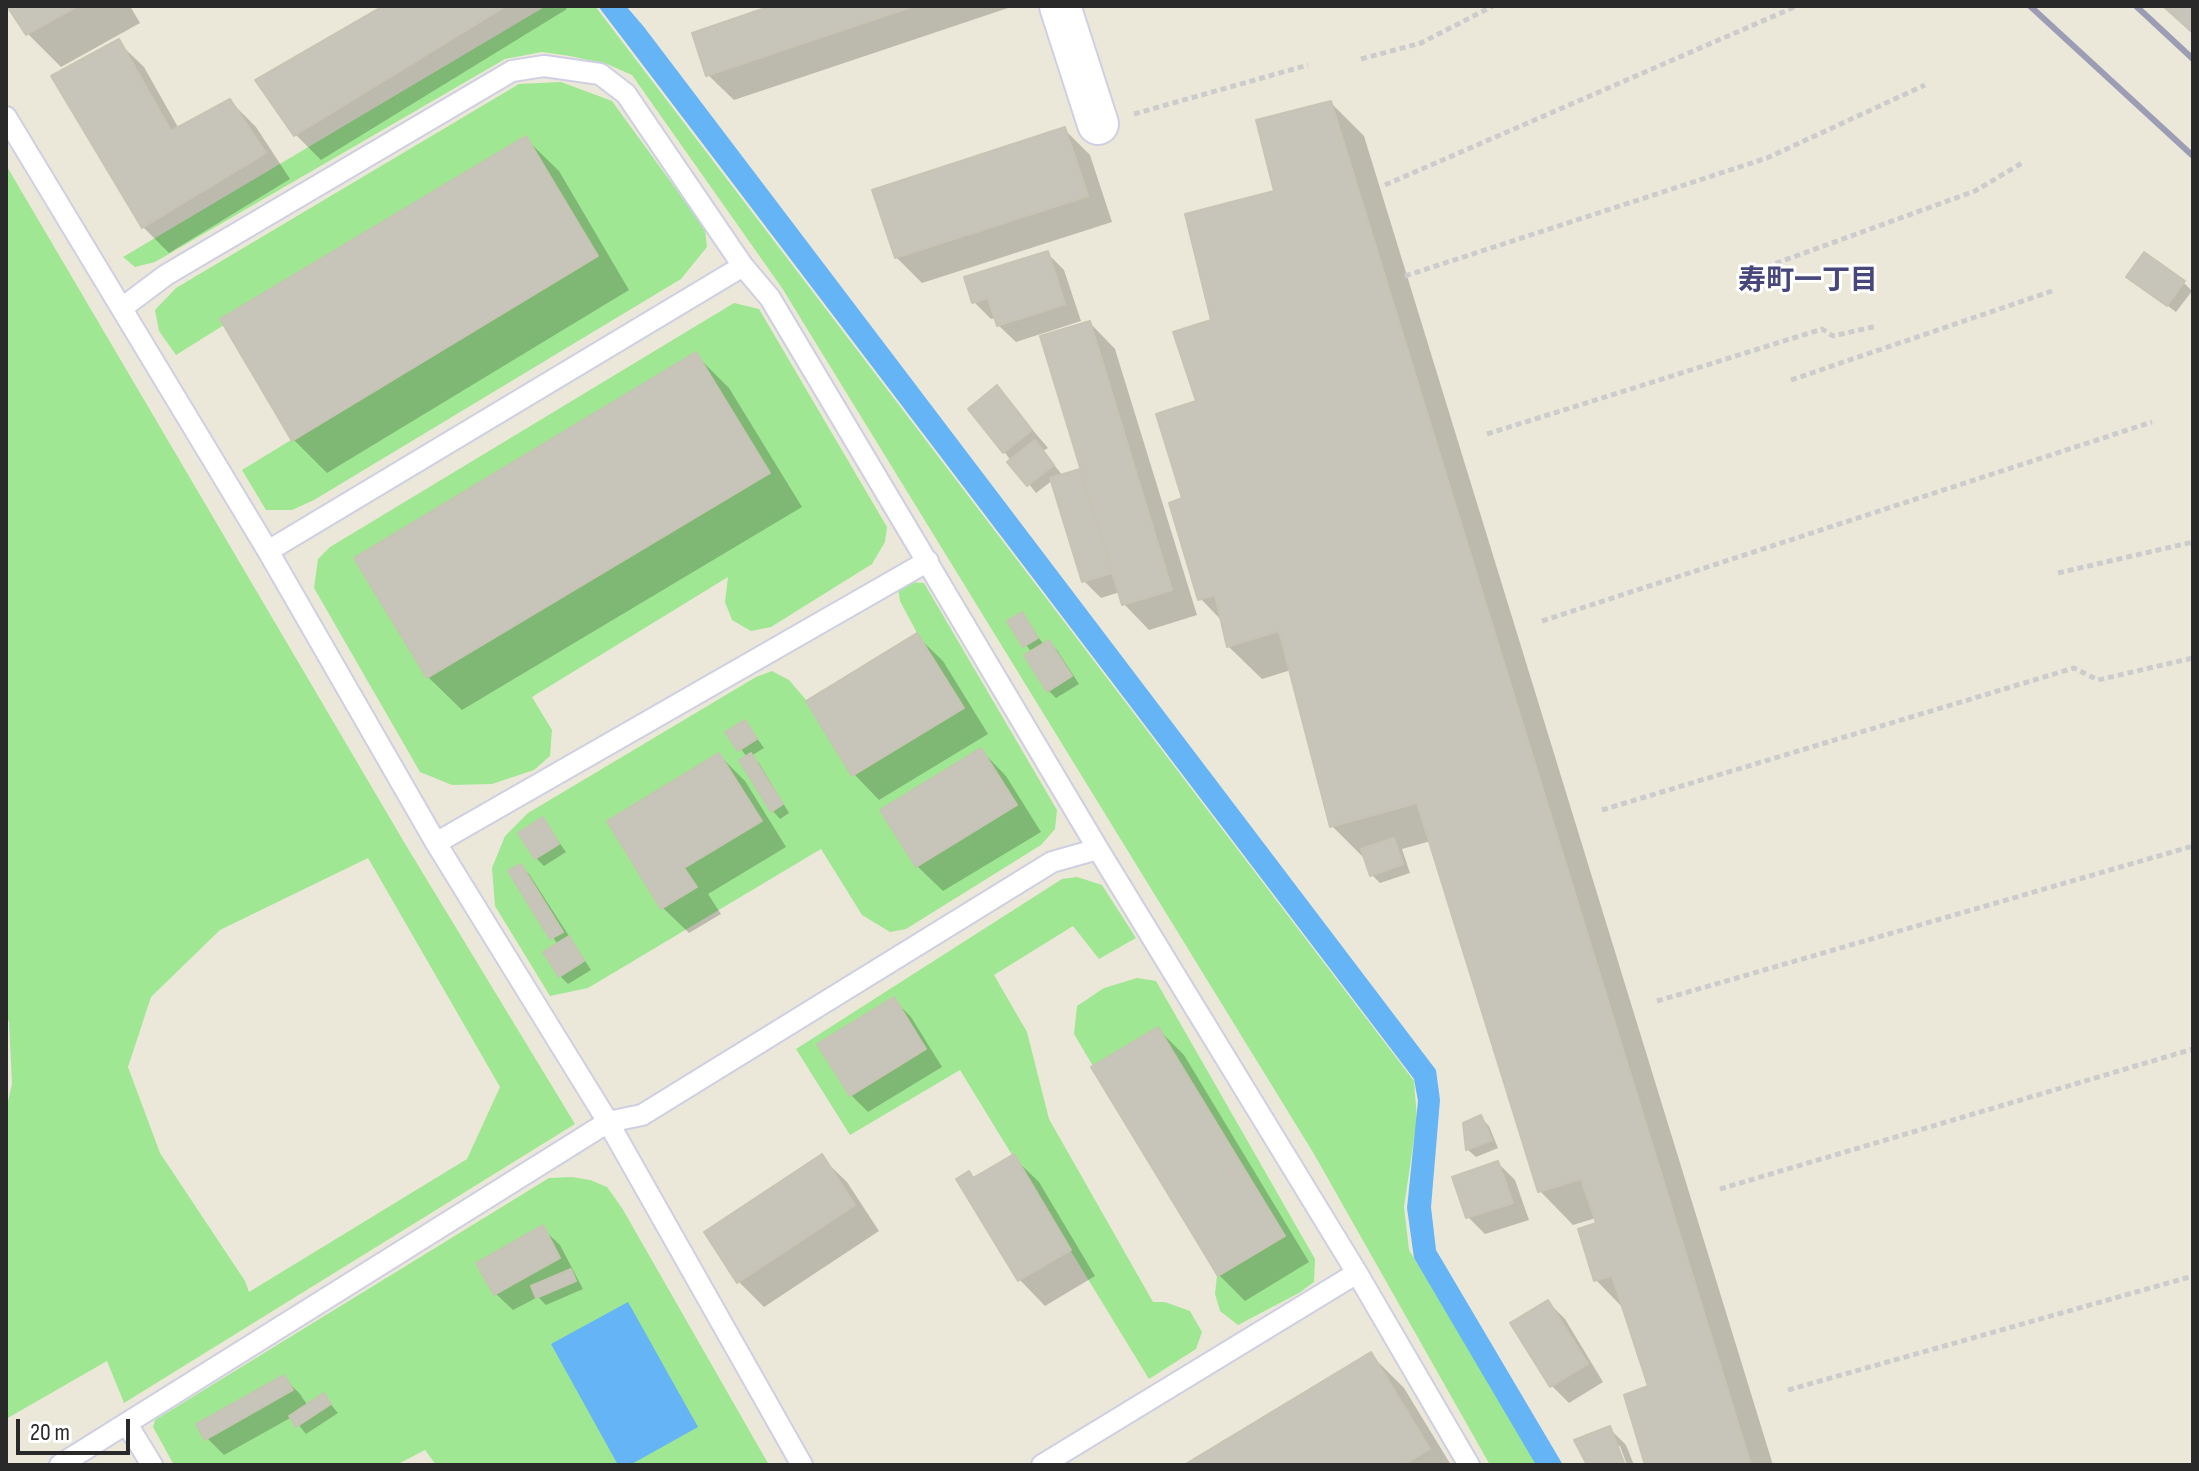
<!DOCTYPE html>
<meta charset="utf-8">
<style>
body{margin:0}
#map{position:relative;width:2199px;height:1471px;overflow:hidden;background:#ece8d9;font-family:"Sofia Sans Condensed",sans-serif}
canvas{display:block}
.frame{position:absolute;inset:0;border:8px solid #292929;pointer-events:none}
.scale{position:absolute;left:16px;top:1419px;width:114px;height:36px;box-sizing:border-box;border:4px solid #292929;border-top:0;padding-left:10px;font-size:24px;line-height:28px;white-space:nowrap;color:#292929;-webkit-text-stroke:6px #fff;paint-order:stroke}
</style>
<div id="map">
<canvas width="2199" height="1471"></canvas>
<div class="frame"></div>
<div class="scale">20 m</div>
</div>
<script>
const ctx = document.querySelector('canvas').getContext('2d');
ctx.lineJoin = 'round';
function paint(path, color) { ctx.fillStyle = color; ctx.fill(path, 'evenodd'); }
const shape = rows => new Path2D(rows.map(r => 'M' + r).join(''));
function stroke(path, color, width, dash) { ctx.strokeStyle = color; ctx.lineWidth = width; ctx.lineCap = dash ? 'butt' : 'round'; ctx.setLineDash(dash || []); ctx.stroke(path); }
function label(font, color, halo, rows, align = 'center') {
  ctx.font = font + ' "Sofia Sans Condensed","Noto Sans JP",sans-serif'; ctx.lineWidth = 6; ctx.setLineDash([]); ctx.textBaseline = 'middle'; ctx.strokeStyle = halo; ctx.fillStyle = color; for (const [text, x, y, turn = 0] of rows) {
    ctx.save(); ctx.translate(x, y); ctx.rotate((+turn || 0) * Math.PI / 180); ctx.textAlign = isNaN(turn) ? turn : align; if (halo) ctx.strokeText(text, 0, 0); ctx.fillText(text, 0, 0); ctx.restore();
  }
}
paint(shape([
 [546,6,595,6,1414,1081,1417,1119,1404,1207,1409,1250,1539,1465,1490,1465,1314,1154,782,288,632,75,607,64,570,56,542,52,505,59,155,262,135,267,123,257],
 [561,82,612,101,705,229,707,247,681,279,314,500,292,510,266,510,242,470,291,440,224,325,176,355,159,331,155,310,176,288,519,84],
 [6,165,404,842,575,1124,124,1403,107,1361,6,1419,6,1110,12,1084,9,1022,6,1016],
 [368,858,500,1087,467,1159,249,1292,245,1281,160,1153,128,1067,151,997,220,930],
 [734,303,759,309,887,527,885,542,872,564,771,627,751,631,732,620,725,602,728,577,532,697,552,730,550,756,534,770,492,784,452,785,420,772,314,588,318,559,330,547],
 [910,582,924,583,1057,810,1055,829,1041,845,906,929,890,932,862,915,821,849,588,988,550,996,495,906,492,868,505,836,528,813,756,677,772,671,789,680,807,701,917,633,900,601,898,587],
 [1077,877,1102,885,1136,938,1099,959,1073,926,994,975,1027,1032,1049,1119,1153,1302,1165,1302,1190,1311,1202,1332,1196,1349,1149,1379,960,1070,850,1135,796,1049,1062,879],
 [1137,978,1156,981,1315,1259,1314,1282,1299,1293,1238,1325,1220,1311,1215,1294,1217,1276,1074,1034,1077,1006,1104,988],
 [572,1177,590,1180,607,1187,622,1208,769,1465,436,1465,425,1450,396,1465,174,1465,153,1427,155,1420,549,1178]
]), '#9fe792');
paint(shape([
 [598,6,626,6,644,27,1436,1070,1440,1100,1431,1207,1436,1250,1563,1465,1536,1465,1414,1258,1407,1208,1418,1101,1414,1079],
 [628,1302,698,1427,630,1465,618,1465,551,1344]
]), '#65b4f6');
paint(shape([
 [10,6,130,6,140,23,61,67,28,34],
 [387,6,564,6,567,9,321,160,295,134],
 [778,6,1014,6,734,100,708,75],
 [118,42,144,67,179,129,230,101,256,127,290,179,169,253,143,227],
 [1331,103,1364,136,1773,1465,1647,1465,1650,1387,1625,1310,1596,1280,1598,1224,1596,1218,1573,1225,1540,1191,1431,841,1402,849,1410,873,1380,883,1372,875,1365,859,1332,826,1291,670,1262,679,1228,646,1223,622,1200,598,1185,500,1213,321,1277,192],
 [1065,130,1090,155,1112,222,922,283,896,257],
 [525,138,559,171,629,290,327,473,293,439],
 [1047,253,1064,270,1081,321,1016,342,998,325,996,318,991,319,974,302],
 [2129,277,2184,283,2192,291,2176,312],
 [1090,323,1115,349,1197,615,1149,630,1124,604,1120,592,1101,598,1084,581,1053,480,1036,493,971,409,997,388,1048,448,1043,451,1063,476,1083,470],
 [695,354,729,388,802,507,462,710,428,677],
 [1022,615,1044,645,1049,642,1057,650,1079,684,1056,698,1048,690,1032,653,1010,622],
 [917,636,943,661,988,734,879,800,854,774],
 [745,722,764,748,751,756,759,763,789,813,780,819,772,810,747,757,728,732],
 [981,750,1006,776,1041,832,943,891,917,866],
 [719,755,745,781,786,847,708,894,721,914,689,933,663,908],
 [543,820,566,852,544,866,536,858],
 [521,866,529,874,591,970,568,984,560,976,558,945,511,872],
 [894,1000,911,1017,942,1067,868,1112,851,1095,820,1045],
 [1158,1029,1184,1055,1309,1262,1245,1301,1219,1275],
 [1481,1118,1489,1126,1498,1148,1476,1157,1468,1150,1465,1124],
 [821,1157,847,1182,879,1231,764,1307,739,1282,706,1233],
 [1013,1157,1039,1182,1095,1276,1045,1306,1020,1280,958,1180,969,1173,975,1180],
 [1498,1163,1515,1180,1529,1220,1485,1234,1468,1217],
 [542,1228,560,1245,583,1289,546,1305,538,1297,513,1310,495,1293],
 [1548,1302,1565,1319,1603,1382,1569,1403,1552,1386],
 [1371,1355,1404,1388,1451,1465,1188,1465],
 [283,1377,300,1394,308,1406,324,1396,338,1413,306,1434,292,1417,224,1455,207,1438],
 [1609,1428,1626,1445,1634,1465,1627,1465,1620,1446,1615,1446,1623,1465,1589,1465]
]), '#0003');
const building = shape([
 [7,6,78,6,26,35,7,6],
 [383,6,506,6,294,136,255,80,383,6],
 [771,6,914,6,706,76,692,33,771,6],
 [2163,6,2193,6,2193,33,2163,6],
 [119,39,171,131,230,99,266,153,142,228,51,76,119,39],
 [1331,101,1751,1465,1645,1465,1624,1395,1648,1386,1612,1276,1594,1281,1578,1229,1596,1223,1581,1179,1538,1192,1417,803,1330,827,1279,631,1227,647,1215,595,1198,600,1169,503,1182,498,1156,414,1196,401,1173,332,1211,320,1185,214,1274,191,1256,120,1331,101],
 [1065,127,1088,196,895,258,872,190,1065,127],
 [526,136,598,256,292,441,220,319,526,136],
 [1048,251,1065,304,997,326,988,298,972,303,964,277,1048,251],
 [2144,252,2185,281,2167,306,2126,277,2144,252],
 [1090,321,1172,590,1122,605,1040,336,1090,321],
 [696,352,770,473,427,678,354,558,696,352],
 [997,385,1032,430,1003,453,968,409,997,385],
 [1035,440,1054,465,1027,486,1007,462,1035,440],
 [1080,469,1112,573,1082,582,1050,478,1080,469],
 [1022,612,1038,638,1023,647,1007,621,1022,612],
 [917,633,964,708,852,776,806,701,917,633],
 [1049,640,1072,676,1047,692,1024,655,1049,640],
 [745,720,757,739,738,751,725,732,745,720],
 [981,748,1017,805,916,867,880,810,981,748],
 [719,753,762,821,684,868,697,887,661,909,607,821,719,753],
 [751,753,783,804,771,812,739,760,751,753],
 [543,817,559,844,535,859,518,833,543,817],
 [1394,838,1403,864,1370,876,1361,849,1394,838],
 [521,864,563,932,550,939,508,871,521,864],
 [569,936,584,961,559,977,543,952,569,936],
 [894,997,926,1049,850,1096,817,1044,894,997],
 [1158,1027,1285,1236,1218,1276,1091,1067,1158,1027],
 [1481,1115,1492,1140,1466,1150,1463,1123,1481,1115],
 [822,1154,855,1205,737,1283,704,1232,822,1154],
 [1014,1154,1071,1250,1018,1281,956,1179,969,1171,973,1178,1014,1154],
 [1498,1161,1513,1203,1466,1218,1452,1177,1498,1161],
 [543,1225,560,1258,494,1295,476,1263,543,1225],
 [571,1269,576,1281,536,1298,531,1286,571,1269],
 [1548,1300,1588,1364,1550,1387,1510,1323,1548,1300],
 [1371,1352,1430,1449,1403,1465,1184,1465,1371,1352],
 [284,1375,293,1390,205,1440,196,1424,284,1375],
 [324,1393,331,1404,296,1427,289,1416,324,1393],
 [1610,1426,1625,1465,1587,1465,1574,1440,1610,1426]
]);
paint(building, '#c7c4b9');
stroke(building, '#c7c4b3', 2);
const lane = shape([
 [6,117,268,551,436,843,608,1122,802,1465],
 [122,308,166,275,512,71,544,66,600,74,626,94,743,266,770,298,1098,849,1357,1273,1469,1465],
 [268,551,743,266],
 [436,843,928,561],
 [127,1424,152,1465],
 [60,1465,608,1122,642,1115,1052,862,1098,849],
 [1042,1465,1357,1273]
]);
const street = shape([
 [1060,6,1098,124]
]);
stroke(lane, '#cfcfe3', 24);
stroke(street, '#cfcfe3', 44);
stroke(shape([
 [1361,59,1421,43,1493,6],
 [1134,114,1308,65],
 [1385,185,1797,6],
 [1405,276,1767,158,1925,85],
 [1738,277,1975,191,2022,163],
 [1791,380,2052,291],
 [1487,434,1822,329,1833,336,1877,326],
 [2058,573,2193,542],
 [1542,621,2152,422],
 [1602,810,2074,668,2098,680,2193,658],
 [1657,1001,2193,846],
 [1720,1189,2193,1049],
 [1788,1390,2193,1276]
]), '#ccc', 5, [6, 4]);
stroke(lane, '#fff', 20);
stroke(street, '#fff', 40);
stroke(shape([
 [2030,6,2193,156],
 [2136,6,2193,59]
]), '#9d9cb5', 6);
label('bold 28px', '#47477c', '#fff', [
 ["寿町一丁目",1808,282]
]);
</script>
